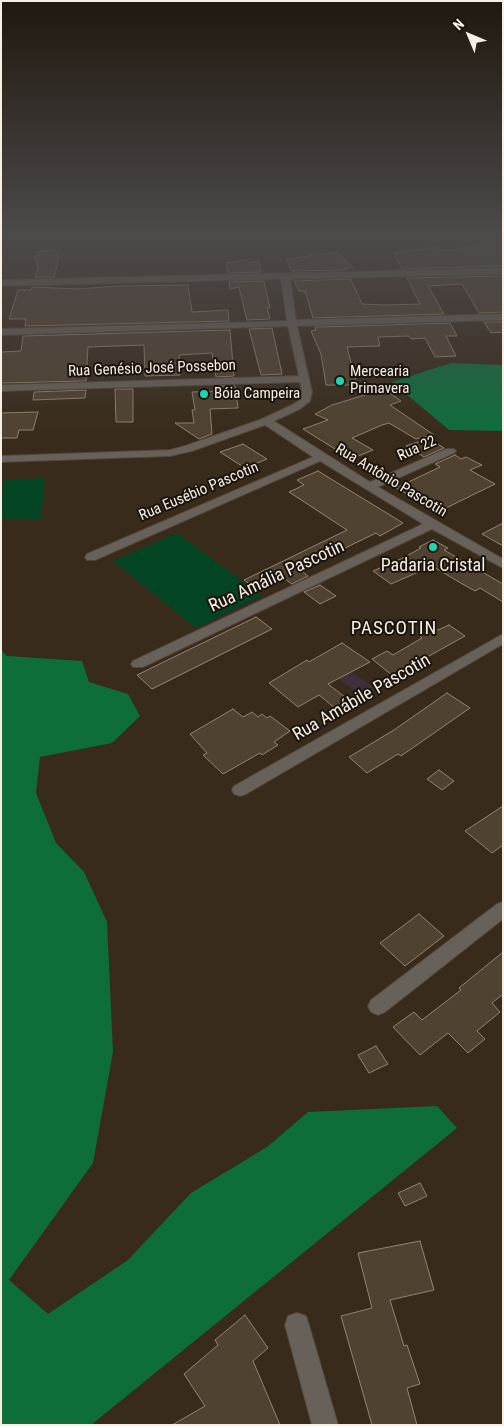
<!DOCTYPE html>
<meta charset="utf-8">
<style>
body{margin:0}
#map{position:relative;width:504px;height:1426px;overflow:hidden;background:#382b1b;font-family:"Roboto Condensed",sans-serif}
canvas{display:block}
.frame{position:absolute;inset:0;border:2px solid #f7eee4;pointer-events:none}
.north{position:absolute;left:444px;top:10px;width:50px;height:50px;-webkit-text-stroke:4px #1b150e;paint-order:stroke;rotate:315deg;font-size:14px;font-weight:700;line-height:20px;text-align:center;color:#f7eee4}
.north::after{content:'';display:block;margin:auto;width:18px;height:22px;background:#f7eee4;clip-path:polygon(50% 0,100% 100%,50% 72%,0 100%)}
</style>
<div id="map">
<canvas width="504" height="1426"></canvas>
<div class="frame"></div>
<div class="north">N</div>
</div>
<script>
const ctx = document.querySelector('canvas').getContext('2d');
ctx.lineJoin = 'round';
function paint(path, color) { ctx.fillStyle = color; ctx.fill(path, 'evenodd'); }
const shape = rows => new Path2D(rows.map(r => 'M' + r).join(''));
function stroke(path, color, width, dash) { ctx.strokeStyle = color; ctx.lineWidth = width; ctx.lineCap = dash ? 'butt' : 'round'; ctx.setLineDash(dash || []); ctx.stroke(path); }
function label(font, color, halo, rows, align = 'center') {
  ctx.font = font + ' "Roboto Condensed",sans-serif'; ctx.lineWidth = 4; ctx.setLineDash([]); ctx.textBaseline = 'middle'; ctx.strokeStyle = halo; ctx.fillStyle = color; for (const [text, x, y, turn = 0] of rows) {
    ctx.save(); ctx.translate(x, y); ctx.rotate((+turn || 0) * Math.PI / 180); ctx.textAlign = isNaN(turn) ? turn : align; if (halo) ctx.strokeText(text, 0, 0); ctx.fillText(text, 0, 0); ctx.restore();
  }
}
paint(shape([
 [337,662,376,689,363,697,325,669]
]), '#3f2f3b');
paint(shape([
 [45,478,41,519,1,520,3,480],
 [177,533,262,596,196,628,113,561]
]), '#034523');
paint(shape([
 [451,363,503,365,503,431,449,430,392,382],
 [1,650,7,656,82,661,89,682,128,694,140,716,112,743,40,757,36,793,56,843,84,872,107,922,113,1052,93,1163,9,1280,48,1314,128,1260,191,1193,267,1147,308,1112,437,1106,457,1128,91,1425,1,1425]
]), '#0d6e3c');
const building = shape([
 [503,240,503,266,402,269,394,253,439,247,442,250,453,250,503,240],
 [55,250,59,258,54,277,35,277,38,267,34,256,39,255,38,252,55,250],
 [337,252,353,267,346,268,347,270,291,271,287,259,337,252],
 [246,260,249,263,259,261,261,272,228,273,226,263,246,260],
 [503,276,503,312,479,313,462,284,428,286,444,314,313,318,305,291,299,291,294,281,351,279,362,304,385,305,420,304,407,278,503,276],
 [264,281,270,308,267,308,270,319,247,320,239,287,230,289,229,282,264,281],
 [188,285,192,312,228,310,229,321,25,326,26,319,9,319,18,290,31,290,32,287,79,289,117,286,188,285],
 [484,322,503,322,503,332,491,333,484,322],
 [450,323,457,336,446,336,456,356,435,357,425,338,411,339,409,336,378,337,380,346,347,347,357,385,326,385,321,354,311,331,316,330,315,327,450,323],
 [272,328,282,374,261,375,249,329,272,328],
 [230,330,234,376,216,377,212,353,179,355,180,375,145,376,144,345,88,347,86,381,1,383,1,352,21,351,23,336,230,330],
 [217,386,235,386,238,408,210,409,212,434,199,439,175,423,194,423,192,410,195,410,192,392,218,391,217,386],
 [115,389,133,389,133,422,116,422,115,389],
 [384,389,401,401,390,405,434,435,416,439,389,423,382,425,352,438,373,450,351,459,303,429,328,420,315,414,332,405,384,389],
 [86,390,85,398,33,400,34,392,86,390],
 [38,412,33,430,19,430,17,438,1,438,1,413,38,412],
 [429,438,444,448,424,457,406,446,429,438],
 [243,444,267,459,245,468,220,452,243,444],
 [455,455,461,459,466,457,482,465,470,470,495,484,440,511,396,488,440,467,435,464,455,455],
 [318,471,403,523,380,536,376,533,300,570,308,576,292,584,285,579,259,591,244,580,347,530,289,492,304,485,297,480,318,471],
 [503,523,503,546,482,534,503,523],
 [433,540,448,548,444,550,503,584,503,602,480,588,475,591,459,582,432,566,391,584,373,571,403,558,421,548,419,547,433,540],
 [320,585,336,596,320,604,304,592,320,585],
 [256,617,272,629,152,689,137,675,256,617],
 [449,625,465,636,393,676,372,659,387,651,393,655,422,638,420,636,434,628,438,630,449,625],
 [342,643,370,662,328,684,350,701,336,709,319,695,298,707,269,683,307,660,309,662,342,643],
 [447,693,470,708,401,756,398,754,367,773,349,757,394,730,447,693],
 [233,709,243,717,252,712,258,717,262,714,267,718,270,716,290,731,274,742,278,745,262,755,260,753,223,774,203,755,207,753,190,734,233,709],
 [439,770,454,781,442,790,427,779,439,770],
 [503,806,503,845,492,853,465,831,503,806],
 [419,914,444,936,405,966,380,943,419,914],
 [503,952,503,994,492,1003,500,1012,477,1031,485,1039,468,1053,448,1033,420,1055,393,1027,414,1012,422,1020,461,990,459,988,503,952],
 [376,1046,388,1064,369,1073,358,1055,376,1046],
 [420,1183,427,1196,405,1206,398,1193,420,1183],
 [420,1241,434,1290,390,1300,404,1346,407,1345,420,1384,407,1388,417,1425,372,1425,341,1316,372,1308,358,1253,420,1241],
 [245,1315,268,1348,253,1361,280,1425,172,1425,205,1406,184,1374,218,1345,215,1340,245,1315]
]);
paint(building, '#504231');
stroke(building, '#948371', 1);
const street = shape([
 [503,268,503,274,290,279,296,320,503,314,503,320,297,326,312,392,310,401,300,409,274,421,370,482,446,449,454,449,456,451,454,453,378,487,503,559,503,568,432,529,143,667,133,667,131,664,133,661,423,524,320,461,95,560,87,560,85,557,87,554,313,457,265,425,192,451,170,456,1,462,1,456,170,450,185,446,262,419,292,405,300,400,302,392,300,382,1,391,1,385,299,376,288,326,1,335,1,329,287,321,281,279,1,286,1,280,503,268],
 [503,634,503,644,246,794,240,796,234,794,232,790,234,786,503,634],
 [503,902,503,919,385,1012,378,1015,371,1012,368,1006,371,1000,497,904,503,902],
 [297,1313,306,1316,309,1325,338,1425,312,1425,285,1325,288,1316,297,1313]
]);
stroke(street, '#534637', 2);
paint(street, '#686159');
const sky = ctx.createLinearGradient(0, 0, 0, 438);
sky.addColorStop(0, '#1f180f');
sky.addColorStop(0.54, '#4d4a4a');
sky.addColorStop(1, '#4d4a4a00');
ctx.fillStyle = sky;
ctx.fillRect(0, 0, 504, 438);
for (const [x, y, r, color] of [
 [340,381,5,"#1dd5b1"],
 [204,394,5,"#1dd5b1"],
 [433,547,5,"#1dd5b1"]
]) { const dot = new Path2D(); dot.arc(x, y, r, 0, 2 * Math.PI); ctx.fillStyle = color; ctx.fill(dot); stroke(dot, '#1b150e', 2); }
label('15px', '#f7eee4', '#1b150e', [
 ["Rua Genésio José Possebon",152,369,-2],
 ["Rua 22",417,449,-24],
 ["Rua Antônio Pascotin",391,481,31],
 ["Rua Eusébio Pascotin",199,492,-23]
]);
label('15px', '#f7eee4', '#1b150e', [
 ["Mercearia",350,372],
 ["Primavera",350,389],
 ["Bóia Campeira",214,394]
], 'left');
label('18px', '#f7eee4', '#1b150e', [
 ["Padaria Cristal",433,566]
]);
label('18px', '#f7eee4', '#1b150e', [
 ["Rua Amália Pascotin",277,577,-25],
 ["Rua Amábile Pascotin",362,698,-30]
]);
ctx.letterSpacing = '1px';
label('19px', '#f7eee4', '#1b150e', [
 ["PASCOTIN",394,629]
]);
ctx.letterSpacing = '0px';
</script>
